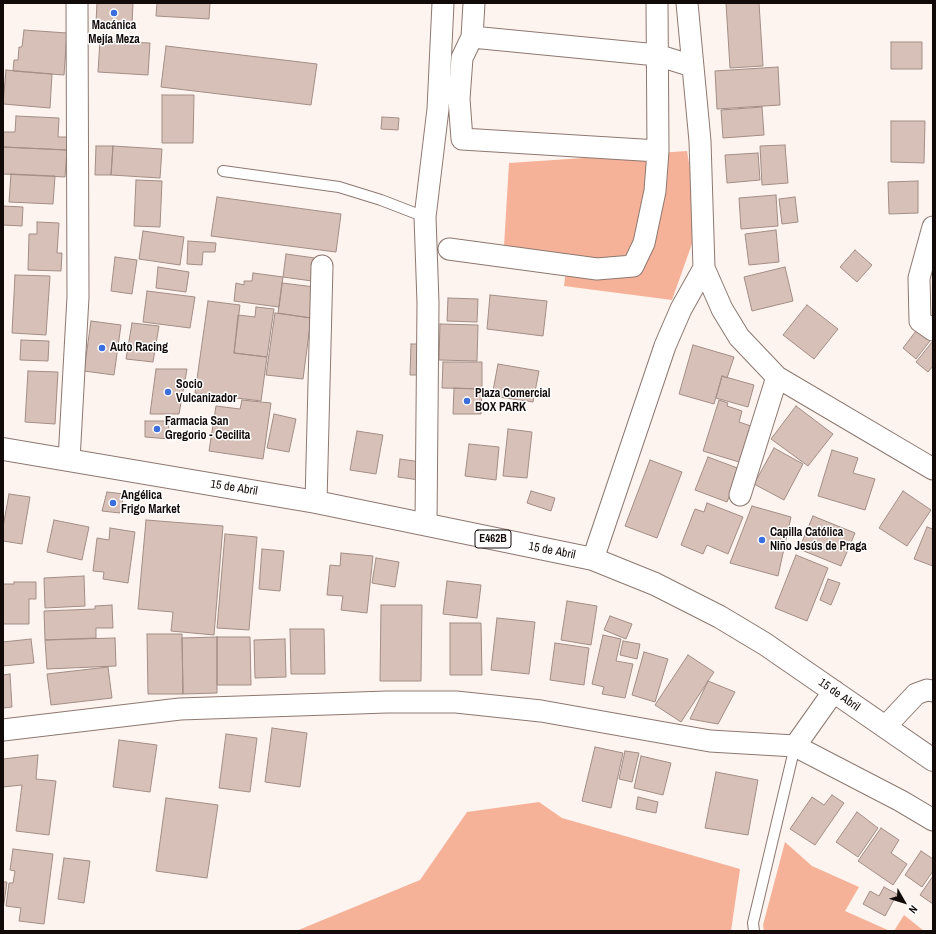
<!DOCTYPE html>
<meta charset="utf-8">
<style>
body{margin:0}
#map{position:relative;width:936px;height:934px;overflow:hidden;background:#fdf4f0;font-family:"Archivo Narrow",sans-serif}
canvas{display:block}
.frame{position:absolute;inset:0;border:4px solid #120a08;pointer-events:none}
.north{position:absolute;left:884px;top:882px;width:40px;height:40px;-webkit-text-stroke:3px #fff;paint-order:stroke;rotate:129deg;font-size:11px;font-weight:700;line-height:16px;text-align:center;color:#120a08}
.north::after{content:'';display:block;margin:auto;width:14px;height:18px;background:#120a08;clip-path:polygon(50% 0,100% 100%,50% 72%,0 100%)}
</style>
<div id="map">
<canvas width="936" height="934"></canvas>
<div class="frame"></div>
<div class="north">N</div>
</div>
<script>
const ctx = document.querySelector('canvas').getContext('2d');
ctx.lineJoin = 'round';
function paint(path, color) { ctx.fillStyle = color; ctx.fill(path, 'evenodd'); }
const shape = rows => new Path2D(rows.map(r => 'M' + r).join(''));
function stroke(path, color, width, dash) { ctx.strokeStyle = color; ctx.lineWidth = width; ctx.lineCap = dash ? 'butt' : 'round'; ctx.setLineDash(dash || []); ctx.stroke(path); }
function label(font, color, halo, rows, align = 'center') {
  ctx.font = font + ' "Archivo Narrow",sans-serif'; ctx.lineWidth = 3; ctx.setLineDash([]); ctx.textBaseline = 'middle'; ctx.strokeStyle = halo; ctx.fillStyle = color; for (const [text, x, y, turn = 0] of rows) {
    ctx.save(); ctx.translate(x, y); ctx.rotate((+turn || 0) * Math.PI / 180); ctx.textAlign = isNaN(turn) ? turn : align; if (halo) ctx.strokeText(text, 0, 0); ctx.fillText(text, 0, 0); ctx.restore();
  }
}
paint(shape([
 [687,151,699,224,672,300,564,286,568,254,504,246,509,163],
 [539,802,562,818,740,869,731,931,296,931,420,880,467,812],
 [785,842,812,866,859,887,845,911,890,931,764,931,763,925],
 [904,915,924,931,894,931]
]), '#f6b298');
const building = shape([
 [97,3,133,3,132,24,96,22,97,3],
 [157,3,210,3,209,19,156,16,157,3],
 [726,3,759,3,763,66,730,68,726,3],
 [24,30,67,33,64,75,13,71,14,60,18,60,19,47,22,47,24,30],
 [100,41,150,43,148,75,98,72,100,41],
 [891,42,922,42,922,69,891,69,891,42],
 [166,46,317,64,311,105,161,87,166,46],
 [778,67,780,105,717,109,715,71,778,67],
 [6,70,52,74,50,108,3,104,6,70],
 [162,95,194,95,193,143,162,143,162,95],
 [762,107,764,135,723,138,721,110,762,107],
 [16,116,59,118,58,137,68,137,67,150,3,147,3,132,15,132,16,116],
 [382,117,399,118,398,130,381,129,382,117],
 [891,121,925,121,924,163,891,162,891,121],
 [785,145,788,183,762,185,760,146,785,145],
 [96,146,113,146,111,175,95,175,96,146],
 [113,146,162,149,160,178,111,175,113,146],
 [3,147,67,150,65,177,3,174,3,147],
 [758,153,760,180,727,183,725,155,758,153],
 [11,174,55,176,53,204,9,202,11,174],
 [136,180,162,181,160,227,134,226,136,180],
 [918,181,918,213,889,214,888,182,918,181],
 [776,195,778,226,741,229,739,198,776,195],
 [217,197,341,214,336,252,211,236,217,197],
 [795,197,798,222,782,224,779,199,795,197],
 [3,206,23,207,22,226,3,225,3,206],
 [37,222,59,223,57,253,62,253,61,271,28,270,29,234,37,234,37,222],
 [776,230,779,262,749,265,745,234,776,230],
 [143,231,184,237,180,265,139,259,143,231],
 [188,241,216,243,215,252,203,252,202,265,187,264,188,241],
 [855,250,872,265,857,282,840,267,855,250],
 [286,254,315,258,312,281,283,277,286,254],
 [115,257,137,260,132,294,111,291,115,257],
 [158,267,189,272,186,292,156,288,158,267],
 [785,267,793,301,752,311,744,277,785,267],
 [253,273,283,277,279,307,234,301,236,283,244,285,244,281,252,281,253,273],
 [15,275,50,276,46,335,12,333,15,275],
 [282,283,315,287,311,318,278,313,282,283],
 [147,291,195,297,190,328,143,322,147,291],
 [490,295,547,301,543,336,487,329,490,295],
 [448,298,478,299,477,322,447,321,448,298],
 [208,301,240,305,234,353,267,357,261,401,195,393,208,301],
 [807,305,838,329,814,359,783,335,807,305],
 [256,307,274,309,267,357,234,353,238,315,255,317,256,307],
 [275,313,311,318,303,379,266,375,275,313],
 [91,321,121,325,114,375,84,371,91,321],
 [132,323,159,326,153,362,126,359,132,323],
 [440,324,478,325,477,361,439,360,440,324],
 [919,327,933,337,916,359,903,348,919,327],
 [21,340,49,341,48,361,20,360,21,340],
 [933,341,933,366,928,372,916,362,933,341],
 [411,344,426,344,425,375,410,375,411,344],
 [693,345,734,357,727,378,722,376,714,404,679,394,693,345],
 [443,362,482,362,482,389,442,388,443,362],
 [498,364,539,371,533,402,492,396,498,364],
 [156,369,187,369,179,414,150,414,156,369],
 [28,371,58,372,55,424,25,422,28,371],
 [722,376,754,385,748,407,716,398,722,376],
 [454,388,482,389,481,414,453,414,454,388],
 [242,400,271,403,263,459,209,451,216,406,240,409,242,400],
 [719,400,728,403,727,406,742,411,739,422,751,426,739,462,703,451,719,400],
 [796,406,833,434,808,466,771,439,796,406],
 [274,414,296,419,289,452,267,448,274,414],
 [145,421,168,421,170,439,145,437,145,421],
 [508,429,532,432,527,478,503,476,508,429],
 [357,431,383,435,376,474,350,470,357,431],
 [469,444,499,447,496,480,465,476,469,444],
 [774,448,803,464,784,500,754,484,774,448],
 [832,450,858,458,853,473,875,479,865,510,818,496,832,450],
 [708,457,740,469,727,502,695,490,708,457],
 [400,459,421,462,419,480,398,477,400,459],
 [650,460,682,472,657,538,625,526,650,460],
 [531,491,555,498,551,511,527,503,531,491],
 [903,491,931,510,907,546,879,528,903,491],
 [107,492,124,494,120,513,102,511,107,492],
 [9,494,30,497,22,544,3,541,3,527,9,494],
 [707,503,743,517,728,554,707,545,703,554,681,545,695,509,704,512,707,503],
 [752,506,791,517,778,576,730,563,752,506],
 [813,516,855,533,841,566,799,549,813,516],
 [54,520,89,527,82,560,47,552,54,520],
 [146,520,223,526,214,635,171,631,173,612,138,609,146,520],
 [927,527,933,529,933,566,914,559,927,527],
 [110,528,135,532,128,583,103,579,104,572,93,571,97,538,109,540,110,528],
 [225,534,257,537,249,630,217,628,225,534],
 [262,549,284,551,280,591,259,589,262,549],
 [341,553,373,556,367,613,341,610,343,596,327,595,330,565,340,566,341,553],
 [796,555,828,568,807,621,775,608,796,555],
 [376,558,399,562,395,587,372,583,376,558],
 [84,576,85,606,45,608,44,578,84,576],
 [828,579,840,583,831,605,820,600,828,579],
 [447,581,481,585,477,618,443,614,447,581],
 [14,582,36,582,36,599,29,599,29,624,3,624,3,584,14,584,14,582],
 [567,601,597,606,591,645,561,640,567,601],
 [112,605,113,628,96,628,96,638,45,640,44,611,95,609,95,606,112,605],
 [381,605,422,605,421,681,380,681,381,605],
 [610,616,632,624,626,639,604,630,610,616],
 [497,618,535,622,529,674,491,670,497,618],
 [450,623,481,623,482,675,450,675,450,623],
 [290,629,324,629,325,674,291,674,290,629],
 [147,634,182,634,183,694,148,694,147,634],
 [603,635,621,639,616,661,633,664,625,698,602,694,604,687,592,684,603,635],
 [217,637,250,637,251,685,217,685,217,637],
 [217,637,217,693,183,694,182,638,217,637],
 [115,638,116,666,47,669,45,640,115,638],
 [31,639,34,663,3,666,3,642,31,639],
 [285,639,286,677,255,678,254,640,285,639],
 [623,641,640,644,637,659,620,655,623,641],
 [555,643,589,648,584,685,550,680,555,643],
 [644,652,668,659,655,702,632,695,644,652],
 [688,655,714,672,681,722,655,705,688,655],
 [108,667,112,698,51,705,47,674,108,667],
 [10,674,12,707,3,708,3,675,10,674],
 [708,681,735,692,718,724,690,719,708,681],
 [272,728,307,733,300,787,265,782,272,728],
 [226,734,257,738,250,792,219,788,226,734],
 [119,740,157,745,150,792,113,787,119,740],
 [595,747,623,753,611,808,582,801,595,747],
 [625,751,639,753,632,782,619,779,625,751],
 [38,755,36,779,56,781,49,835,16,831,22,785,3,787,3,759,38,755],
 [641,756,671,763,663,795,634,788,641,756],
 [716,772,758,780,748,835,705,828,716,772],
 [832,795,844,803,815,845,790,829,812,797,824,805,832,795],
 [638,797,658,802,656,813,636,809,638,797],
 [166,798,218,805,207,878,156,871,166,798],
 [857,812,878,828,858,857,836,842,857,812],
 [881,828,899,840,891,853,907,864,893,885,858,861,881,828],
 [13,849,53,854,44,924,19,921,21,908,6,906,9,883,13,883,15,871,10,870,13,849],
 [921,851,933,859,933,871,922,887,905,875,921,851],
 [64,858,90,861,84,903,58,899,64,858],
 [933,876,933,904,920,895,933,876],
 [3,882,7,882,3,910,3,882],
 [884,887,897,894,885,916,863,904,870,891,879,896,884,887]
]);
paint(building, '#d7c0b7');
stroke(building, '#a38d85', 1);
const lane = shape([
 [223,171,339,187,381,200,425,217],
 [754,931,753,923,795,746]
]);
const street = shape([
 [657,3,658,151],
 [687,3,700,141,704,268,722,309,739,337,777,377,933,469],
 [472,37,474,3],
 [933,227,919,278,920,321,933,330],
 [449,249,597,269,633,266,644,243,655,191,658,151,462,139,459,99,462,58,472,37,657,55,692,66],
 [69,460,78,297,77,3],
 [740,495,777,377],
 [316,502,322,266],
 [426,524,428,303,425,217,438,109,443,3],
 [593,559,665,346,681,309,704,268],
 [885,727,916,694,927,690,933,691],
 [3,730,180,709,387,702,456,702,541,711,710,741,795,746,834,691],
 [795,746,901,801,933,820]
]);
const primary = shape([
 [3,449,316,502,593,559,655,584,720,617,765,644,933,760]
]);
stroke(lane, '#8d7870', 12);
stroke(street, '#8d7870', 23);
stroke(primary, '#8d7870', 24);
stroke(lane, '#fff', 10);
stroke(street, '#fff', 21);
stroke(primary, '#fff', 22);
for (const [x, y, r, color] of [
 [114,13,4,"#3a6ede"],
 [102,348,4,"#3a6ede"],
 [168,392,4,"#3a6ede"],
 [467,401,4,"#3a6ede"],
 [157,429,4,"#3a6ede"],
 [113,503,4,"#3a6ede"],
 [762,540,4,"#3a6ede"]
]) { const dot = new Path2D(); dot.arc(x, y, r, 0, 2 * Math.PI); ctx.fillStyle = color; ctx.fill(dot); stroke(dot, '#fff', 1.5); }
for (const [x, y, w] of [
 [493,539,36]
]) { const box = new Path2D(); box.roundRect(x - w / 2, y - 9, w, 18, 3); ctx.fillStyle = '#fff'; ctx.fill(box); stroke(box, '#120a08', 1); }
label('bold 11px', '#120a08', null, [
 ["E462B",493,539]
]);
label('bold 12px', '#120a08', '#fff', [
 ["Macánica",114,26,"center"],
 ["Mejía Meza",114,40,"center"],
 ["Auto Racing",110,348],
 ["Socio",176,385],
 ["Vulcanizador",176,399],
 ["Plaza Comercial",475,394],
 ["BOX PARK",475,408],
 ["Farmacia San",165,422],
 ["Gregorio - Cecilita",165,436],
 ["Angélica",121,496],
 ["Frigo Market",121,510],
 ["Capilla Católica",770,533],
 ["Niño Jesús de Praga",770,547]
], 'left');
label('12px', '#120a08', '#fff', [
 ["15 de Abril",234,488,9],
 ["15 de Abril",552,551,11],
 ["15 de Abril",839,695,35]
]);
</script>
